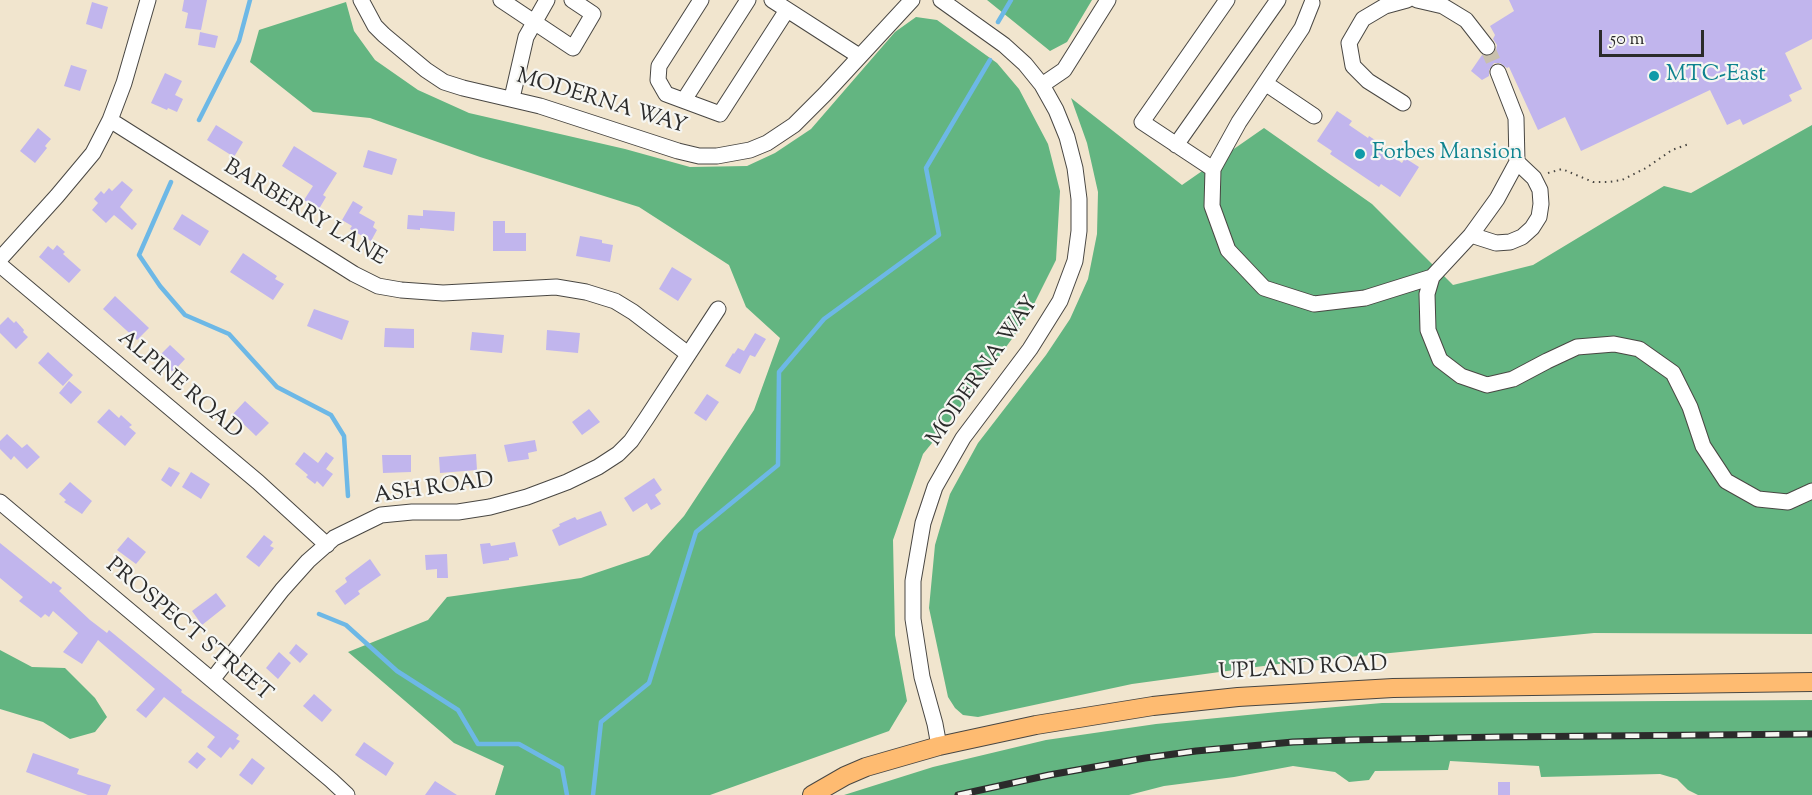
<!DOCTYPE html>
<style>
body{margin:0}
#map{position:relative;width:1812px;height:795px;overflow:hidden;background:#f1e5ce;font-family:"Sorts Mill Goudy",serif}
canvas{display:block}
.scale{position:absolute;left:1599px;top:30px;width:105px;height:27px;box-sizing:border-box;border:3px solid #2b2b2b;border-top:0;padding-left:8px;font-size:18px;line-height:21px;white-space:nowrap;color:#2b2b2b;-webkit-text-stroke:4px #f6f6f2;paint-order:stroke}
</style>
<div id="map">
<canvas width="1812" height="795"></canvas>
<div class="scale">50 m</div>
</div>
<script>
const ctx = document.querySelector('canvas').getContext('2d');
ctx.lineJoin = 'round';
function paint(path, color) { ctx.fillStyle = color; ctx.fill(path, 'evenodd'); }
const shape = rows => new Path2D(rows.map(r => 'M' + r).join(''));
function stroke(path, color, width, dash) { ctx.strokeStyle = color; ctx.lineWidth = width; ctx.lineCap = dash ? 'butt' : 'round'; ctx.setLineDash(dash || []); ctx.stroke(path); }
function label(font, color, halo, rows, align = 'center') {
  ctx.font = font + ' "Sorts Mill Goudy",serif'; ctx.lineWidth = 4.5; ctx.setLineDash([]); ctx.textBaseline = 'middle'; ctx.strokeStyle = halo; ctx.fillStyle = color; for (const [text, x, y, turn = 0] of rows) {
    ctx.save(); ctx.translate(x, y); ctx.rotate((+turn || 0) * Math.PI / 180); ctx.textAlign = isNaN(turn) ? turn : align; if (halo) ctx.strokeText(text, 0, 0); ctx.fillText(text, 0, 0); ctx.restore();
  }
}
paint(shape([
 [987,0,1092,0,1067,42,1050,51],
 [346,2,354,31,375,60,418,90,469,113,625,149,690,167,747,166,775,153,811,129,895,32,916,17,937,20,997,63,1019,89,1048,144,1060,191,1056,260,1027,318,972,394,923,454,893,540,895,635,907,701,889,731,710,795,495,795,504,766,454,743,348,652,428,620,447,597,581,578,649,555,684,516,754,410,780,338,746,307,729,265,639,207,480,157,370,118,313,112,250,62,259,30],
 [1071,98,1182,185,1264,128,1372,204,1453,285,1533,265,1664,186,1691,193,1812,125,1812,634,1594,633,1278,664,1132,684,978,717,963,715,955,708,948,697,929,608,935,545,950,494,978,443,1046,355,1070,319,1088,279,1097,234,1098,192,1087,143],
 [0,650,32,667,65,668,95,698,107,717,95,732,70,739,43,722,0,709],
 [1812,700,1812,795,1698,795,1688,790,1677,779,1660,774,1541,777,1539,766,1450,761,1448,770,1375,771,1369,780,1349,782,1335,772,1293,766,1234,777,1164,786,1129,795,844,795,933,767,1046,740,1156,724,1278,712,1382,703]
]), '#63b581');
stroke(shape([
 [998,22,1011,0],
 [199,120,239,41,250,0],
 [171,182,139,255,160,286,185,315,229,334,277,387,331,415,344,436,348,496],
 [319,614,346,625,397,671,458,710,478,744,519,744,562,768,567,795],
 [593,795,601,722,649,683,696,532,778,465,779,372,824,319,939,235,926,168,990,60]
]), '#6db8e6', 4.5);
paint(shape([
 [184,0,207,0,201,30,185,28,188,13,182,11],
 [1509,0,1812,0,1812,39,1785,53,1802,89,1789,95,1792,101,1743,125,1740,119,1727,125,1710,90,1581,151,1565,117,1538,130,1509,67,1507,68,1500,63,1494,63,1489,70,1489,76,1482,80,1471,71,1482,55,1489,57,1496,51,1497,45,1493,39,1495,35,1490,26,1514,11],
 [92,2,108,7,102,29,86,24],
 [200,32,218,36,215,48,198,45],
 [71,65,87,70,80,91,64,86],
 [165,73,182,81,175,95,183,99,177,112,168,108,167,110,151,103],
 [1337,111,1352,121,1349,125,1368,138,1369,136,1384,146,1382,149,1402,163,1405,158,1419,167,1400,197,1381,184,1379,187,1330,154,1332,151,1317,141],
 [216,125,243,142,234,157,207,140],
 [38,128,51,139,45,146,47,148,35,163,20,151],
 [294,146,337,173,323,195,326,197,319,209,304,200,313,186,282,166],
 [368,150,397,159,392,175,363,167],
 [122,181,133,190,120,207,137,224,132,230,114,215,106,223,92,210,98,203,94,199,101,191,104,194,109,188,112,191],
 [353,201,363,207,359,213,375,222,373,227,377,230,371,241,350,229,352,226,342,220],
 [423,210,455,212,454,231,420,228,420,230,407,229,408,215,423,216],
 [182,214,209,231,200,246,173,229],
 [493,221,505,221,505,233,526,233,526,251,493,251],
 [580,236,602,240,602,243,613,245,610,262,576,256],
 [57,245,65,252,63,254,81,270,69,283,39,257,48,246,53,250],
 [243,253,277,276,275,279,284,284,273,300,230,272],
 [672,267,692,279,678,301,659,289],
 [115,296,149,328,137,340,103,309],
 [314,309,349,321,342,340,307,326],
 [8,317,14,323,16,321,24,330,23,332,28,337,16,349,0,333,0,325],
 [385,328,414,329,414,348,384,347],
 [547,330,580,333,578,353,546,350],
 [472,332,504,335,502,353,470,350],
 [755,333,766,339,755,357,750,355,740,374,725,366,733,353,734,354,738,348,744,351],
 [170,345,185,359,173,372,164,364,167,361,160,355],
 [48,352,73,375,63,386,38,363],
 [69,381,82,392,71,404,59,393],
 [707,394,719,402,706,421,694,413],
 [245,401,269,423,256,436,233,414],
 [109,409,119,418,121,415,132,425,129,427,136,433,125,446,97,422],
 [589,409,600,422,582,435,572,422],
 [7,434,22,448,27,444,40,457,27,469,14,456,11,460,0,449,0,441],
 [535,440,537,451,528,453,529,459,508,462,504,445],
 [304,452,318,463,326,452,334,458,326,469,333,474,323,487,317,481,315,484,306,477,308,475,295,464],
 [476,454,477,470,440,473,439,457],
 [382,455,411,455,411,472,383,473],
 [169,467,180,473,171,487,161,480],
 [191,472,210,484,201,499,182,487],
 [654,478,662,490,655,495,661,504,651,510,647,503,633,512,624,498],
 [70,482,92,501,82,514,64,502,66,500,59,494],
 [601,511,607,525,559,546,552,530,560,526,559,524,575,517,577,520],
 [264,535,273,542,270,546,274,548,259,567,246,557],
 [128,537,146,552,136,564,117,550],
 [515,542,518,556,509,558,509,560,483,564,480,544,490,543,491,546],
 [0,543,51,584,53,581,62,588,59,591,90,620,107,633,109,630,182,690,181,692,239,735,236,739,240,741,233,750,230,747,221,758,207,747,215,737,164,697,146,718,136,710,155,689,98,640,82,664,63,652,78,633,53,611,49,617,45,614,41,618,19,601,23,597,0,578],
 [447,554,448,578,437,578,437,569,426,570,425,555],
 [370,559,381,575,358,591,360,594,345,605,335,591,347,582,345,578],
 [216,593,226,606,202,625,192,611],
 [296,644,308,654,300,663,289,653],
 [279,652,291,663,278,679,266,668],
 [314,694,332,710,322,722,303,706],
 [364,742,394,763,386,776,355,755],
 [197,752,206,759,197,769,188,762],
 [33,753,79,769,77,774,111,785,107,795,88,795,26,772],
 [252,758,265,768,252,785,239,775],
 [435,781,457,795,425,795],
 [1498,782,1510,782,1510,795,1498,795]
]), '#c1b5ed');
stroke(shape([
 [1487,47,1498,72]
]), '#c9c0ad', 15, [15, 8]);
const minor = shape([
 [361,0,375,26,384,35,426,70,444,82,463,88,540,106,678,151,699,156,717,156,750,150,767,143,794,125,825,94,912,0],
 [501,0,573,48,593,14,572,0],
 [701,0,659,66,658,80,666,94,720,114,787,10],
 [772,0,859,56],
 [1227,0,1142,122,1213,169,1239,122,1302,28,1312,3],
 [1417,0,1443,6,1466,20,1487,47],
 [1265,83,1314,116],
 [1042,85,1064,70,1108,0],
 [512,98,526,37,547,0],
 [684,100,748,0],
 [1403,103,1368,81,1353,66,1349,43,1363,19,1385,6,1407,0],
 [110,120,354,274,378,286,401,290,443,293,556,287,586,292,615,301,633,312,688,354],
 [1176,145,1278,0],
 [1213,169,1212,206,1228,250,1264,288,1314,304,1365,298,1432,277,1471,235,1497,199,1517,162,1516,118,1498,72],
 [1471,235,1496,243,1510,242,1522,237,1532,228,1539,217,1541,204,1540,190,1534,178,1517,162],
 [0,259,57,196,93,153,110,120,124,83,148,0],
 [0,265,258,482,327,545],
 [1432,277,1427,294,1428,330,1440,360,1461,376,1487,385,1513,379,1547,361,1577,347,1614,344,1639,349,1673,373,1690,407,1703,446,1726,481,1758,499,1788,502,1812,491],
 [0,502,331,780,347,795],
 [212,680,282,590,308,561,334,538,381,515,412,512,458,512,490,507,527,497,567,482,598,467,618,454,631,441,646,419,718,309],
 [939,746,935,724,922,677,913,619,913,581,923,523,935,487,963,438,1030,349,1060,301,1075,261,1079,231,1079,199,1075,168,1067,137,1056,110,1042,85,1025,64,1004,45,941,0]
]);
const major = shape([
 [812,795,845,776,866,767,939,746,1036,725,1153,706,1238,697,1393,688,1812,682]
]);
stroke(minor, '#494743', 17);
stroke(major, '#494743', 20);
stroke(shape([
 [1548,173,1562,169,1593,182,1609,182,1622,180,1646,168,1672,150,1689,144]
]), '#494743', 2, [1.5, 4.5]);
stroke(minor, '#fff', 15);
stroke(major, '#febb71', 18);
const rail = shape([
 [958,795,1049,775,1145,758,1196,751,1293,742,1349,740,1499,737,1812,734]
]);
stroke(rail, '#2b2b2b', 7);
stroke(rail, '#f6f6f2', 4.5, [14]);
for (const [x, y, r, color] of [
 [1654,76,6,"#0f9aa8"],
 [1360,154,6,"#0f9aa8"]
]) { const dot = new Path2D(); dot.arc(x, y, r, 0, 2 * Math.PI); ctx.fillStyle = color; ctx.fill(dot); stroke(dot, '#f6f6f2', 2); }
label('22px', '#0d838f', '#f6f6f2', [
 ["MTC-East",1666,76],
 ["Forbes Mansion",1372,154]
], 'left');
label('22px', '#2b2b2b', '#f6f6f2', [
 ["MODERNA WAY",601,103,17],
 ["BARBERRY LANE",304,214,31],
 ["MODERNA WAY",984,372,-55],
 ["ALPINE ROAD",179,386,40],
 ["ASH ROAD",434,490,-8],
 ["PROSPECT STREET",188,631,40],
 ["UPLAND ROAD",1303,670,-3]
]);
</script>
